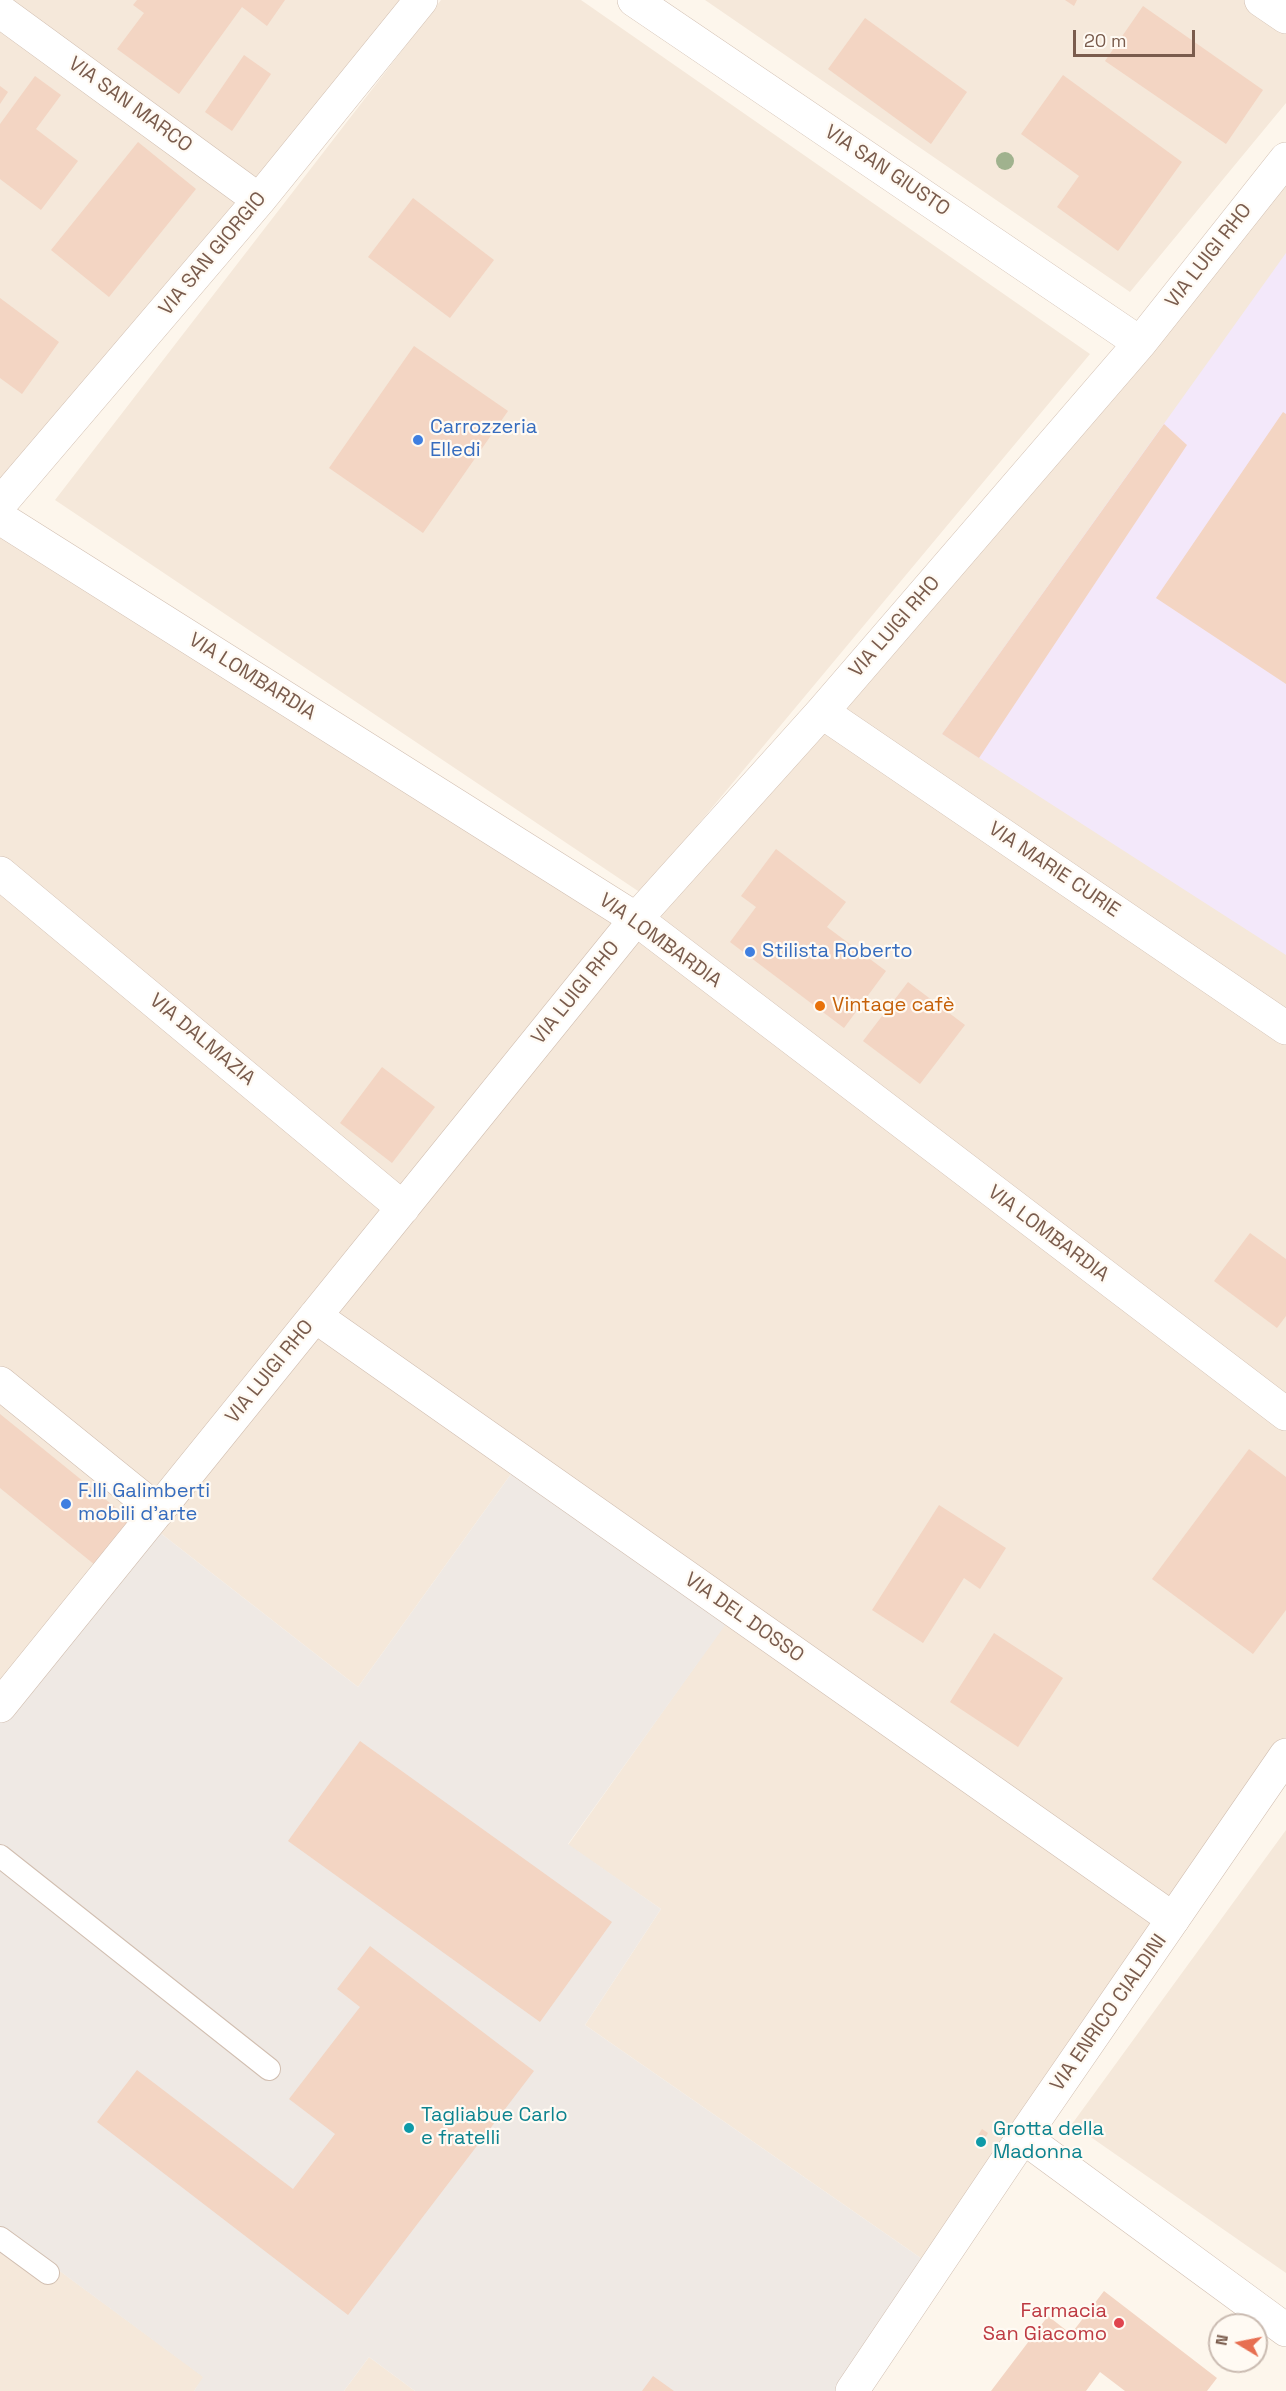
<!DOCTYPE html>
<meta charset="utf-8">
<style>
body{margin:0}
#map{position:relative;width:1286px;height:2391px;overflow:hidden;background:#fdf6ec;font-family:"Space Grotesk",sans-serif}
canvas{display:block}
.north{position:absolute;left:1208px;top:2313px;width:60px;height:60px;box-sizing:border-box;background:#fffaf3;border:2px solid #cabbb1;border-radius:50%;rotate:280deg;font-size:16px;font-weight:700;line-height:24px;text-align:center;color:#7a5c4d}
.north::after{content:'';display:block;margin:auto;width:21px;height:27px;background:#e76f51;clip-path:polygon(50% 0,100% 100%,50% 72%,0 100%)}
.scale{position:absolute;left:1073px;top:30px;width:122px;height:27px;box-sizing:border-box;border:3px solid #7a5c4d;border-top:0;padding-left:8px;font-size:18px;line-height:21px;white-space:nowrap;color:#7a5c4d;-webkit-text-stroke:4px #fffaf3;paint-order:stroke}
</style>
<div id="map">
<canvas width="1286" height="2391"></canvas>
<div class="north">N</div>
<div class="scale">20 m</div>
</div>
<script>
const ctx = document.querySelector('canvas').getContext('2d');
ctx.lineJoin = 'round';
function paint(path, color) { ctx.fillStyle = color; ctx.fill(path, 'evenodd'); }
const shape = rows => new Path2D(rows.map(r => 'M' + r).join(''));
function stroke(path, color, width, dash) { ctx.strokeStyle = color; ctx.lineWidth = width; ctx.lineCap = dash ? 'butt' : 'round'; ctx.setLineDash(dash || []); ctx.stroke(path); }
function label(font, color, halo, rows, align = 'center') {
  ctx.font = font + ' "Space Grotesk",sans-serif'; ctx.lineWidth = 4.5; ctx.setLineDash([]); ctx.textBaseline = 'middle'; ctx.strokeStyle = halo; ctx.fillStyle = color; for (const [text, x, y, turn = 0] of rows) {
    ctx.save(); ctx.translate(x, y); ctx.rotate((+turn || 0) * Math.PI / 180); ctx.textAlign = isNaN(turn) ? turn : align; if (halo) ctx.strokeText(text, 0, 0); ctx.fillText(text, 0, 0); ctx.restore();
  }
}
paint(shape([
 [0,0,416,0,0,497],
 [441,0,581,0,1090,354,641,893,55,500],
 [705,0,1286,0,1286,103,1130,292],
 [1286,170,1286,1405,646,917],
 [0,525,626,921,0,1693],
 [636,932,1286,1428,1286,1739,928,2263,585,2025,661,1909,568,1845,725,1624,516,1467,358,1687,154,1528],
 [1286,1830,1286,2273,1072,2124],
 [0,2227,204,2377,194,2391,0,2391],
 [369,2357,415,2391,344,2391]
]), '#f5e8da');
paint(shape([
 [516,1467,726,1624,568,1844,661,1909,585,2025,928,2263,841,2391,415,2391,369,2357,344,2391,194,2391,203,2377,0,2227,0,1720,154,1528,358,1687]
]), '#efe9e4');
paint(shape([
 [1286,253,1286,955,942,734]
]), '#f3e8fa');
paint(shape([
 [137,0,285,0,267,26,242,7,179,94,117,49,144,13,133,5],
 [1065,0,1077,0,1074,6],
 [1143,6,1263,90,1226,144,1105,61],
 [865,18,967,92,931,144,828,69],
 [244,55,271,74,232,131,205,112],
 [1063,75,1182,162,1118,251,1057,207,1079,176,1021,134],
 [35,76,61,95,36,129,78,161,41,210,0,179,0,124],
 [0,86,8,92,0,104],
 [138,142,196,189,109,297,51,250],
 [413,198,494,260,450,318,368,257],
 [0,298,59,342,22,394,0,378],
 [414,346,508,411,423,533,329,468],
 [1283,412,1286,414,1286,684,1156,598],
 [1164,424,1187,445,979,758,942,734],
 [776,849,846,902,827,927,886,971,844,1028,730,942,756,907,741,896],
 [908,982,965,1025,920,1084,863,1041],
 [382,1067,435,1107,392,1163,340,1123],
 [1250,1233,1286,1259,1286,1316,1277,1328,1214,1281],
 [0,1414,131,1520,95,1565,0,1488],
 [1249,1449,1286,1477,1286,1610,1253,1654,1152,1579],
 [939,1505,1006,1548,980,1589,964,1578,923,1643,872,1610],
 [994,1633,1063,1678,1018,1747,950,1702],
 [360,1741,612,1922,540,2022,288,1841],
 [370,1946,534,2071,348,2315,97,2122,137,2070,293,2189,335,2134,289,2099,360,2007,337,1989],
 [982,2129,988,2133,980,2147,977,2137],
 [1104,2291,1217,2378,1207,2391,1125,2391,1100,2372,1086,2391,991,2391,1048,2316,1071,2334],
 [653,2376,674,2391,642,2391]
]), '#f3d5c3');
const service = shape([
 [0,1856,269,2069],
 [0,2238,48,2273]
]);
const minor = shape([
 [634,0,1140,343],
 [1261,0,1286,17],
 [0,11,259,200],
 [0,504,259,200,421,0],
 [822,712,1286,1028],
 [0,873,403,1208],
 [315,1316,1173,1919],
 [0,1383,158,1511],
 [0,1706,636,919,822,712,1140,343,1286,159],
 [1023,2137,1286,2330]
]);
const tertiary = shape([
 [0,518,636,919,1286,1414],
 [852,2391,1023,2137,1286,1755]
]);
stroke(service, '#d1beb0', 24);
stroke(minor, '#d1beb0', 34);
stroke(tertiary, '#d1beb0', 34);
stroke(service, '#fff', 22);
stroke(minor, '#fff', 33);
stroke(tertiary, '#fff', 33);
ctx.fillStyle = '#a0b28e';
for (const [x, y] of [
 [1005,161]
]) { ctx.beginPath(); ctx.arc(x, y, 9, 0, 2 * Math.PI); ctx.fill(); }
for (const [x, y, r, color] of [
 [418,440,6,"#3f7fe0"],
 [750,952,6,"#3f7fe0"],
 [820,1006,6,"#e8710a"],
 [66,1504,6,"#3f7fe0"],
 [409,2128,6,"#0f9aa8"],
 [981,2142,6,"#0f9aa8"],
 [1119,2323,6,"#e0444e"]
]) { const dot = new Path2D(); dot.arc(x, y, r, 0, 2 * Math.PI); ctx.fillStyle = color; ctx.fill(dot); stroke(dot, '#fffaf3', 2); }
label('20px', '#7a5c4d', '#fffaf3', [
 ["VIA SAN MARCO",130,105,36],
 ["VIA SAN GIUSTO",887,171,34],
 ["VIA SAN GIORGIO",213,254,-50],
 ["VIA LUIGI RHO",1209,256,-52],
 ["VIA LUIGI RHO",895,627,-49],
 ["VIA LOMBARDIA",252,677,32],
 ["VIA MARIE CURIE",1054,870,34],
 ["VIA LOMBARDIA",660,941,36],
 ["VIA LUIGI RHO",576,993,-51],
 ["VIA DALMAZIA",202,1040,40],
 ["VIA LOMBARDIA",1048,1234,37],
 ["VIA LUIGI RHO",270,1372,-51],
 ["VIA DEL DOSSO",744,1618,35],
 ["VIA ENRICO CIALDINI",1109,2013,-55]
]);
label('20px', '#366cbe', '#fffaf3', [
 ["Carrozzeria",430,428],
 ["Elledi",430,451],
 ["Stilista Roberto",762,952],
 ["F.lli Galimberti",78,1492],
 ["mobili d'arte",78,1515]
], 'left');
label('20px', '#c56008', '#fffaf3', [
 ["Vintage cafè",832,1006]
], 'left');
label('20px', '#0d838f', '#fffaf3', [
 ["Tagliabue Carlo",421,2116],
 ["e fratelli",421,2139],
 ["Grotta della",993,2130],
 ["Madonna",993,2153]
], 'left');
label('20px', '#be3a42', '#fffaf3', [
 ["Farmacia",1107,2312],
 ["San Giacomo",1107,2335]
], 'right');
</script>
